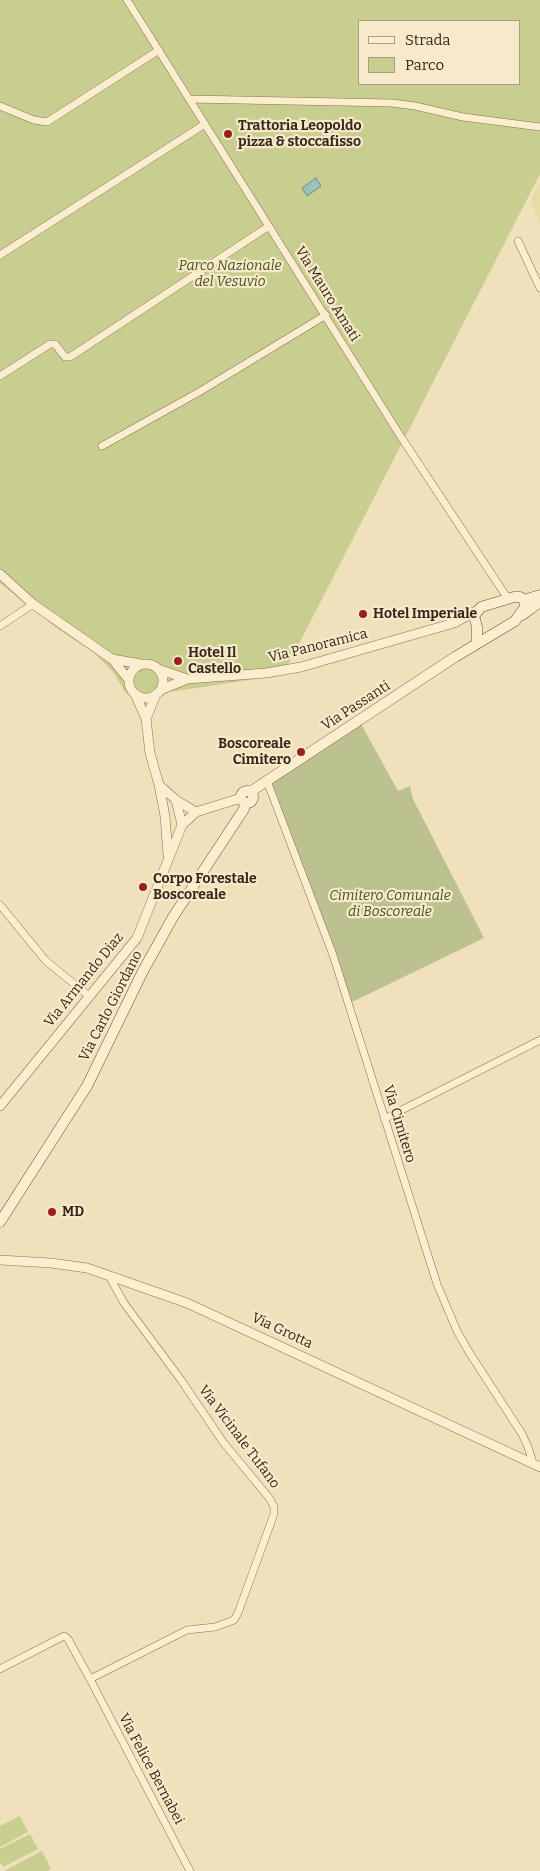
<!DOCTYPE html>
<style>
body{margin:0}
#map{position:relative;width:540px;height:1871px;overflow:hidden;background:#f0e0bb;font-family:Bitter,serif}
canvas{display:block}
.legend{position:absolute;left:358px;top:20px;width:162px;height:65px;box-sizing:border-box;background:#f7eacb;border:1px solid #aa9c84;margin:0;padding:6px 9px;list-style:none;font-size:15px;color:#36271a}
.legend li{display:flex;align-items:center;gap:10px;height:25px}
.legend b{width:25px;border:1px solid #aa9c84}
</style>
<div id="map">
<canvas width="540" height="1871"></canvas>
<ul class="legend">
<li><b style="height:6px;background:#fbedce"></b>Strada</li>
<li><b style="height:14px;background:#c7ce8f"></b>Parco</li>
</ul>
</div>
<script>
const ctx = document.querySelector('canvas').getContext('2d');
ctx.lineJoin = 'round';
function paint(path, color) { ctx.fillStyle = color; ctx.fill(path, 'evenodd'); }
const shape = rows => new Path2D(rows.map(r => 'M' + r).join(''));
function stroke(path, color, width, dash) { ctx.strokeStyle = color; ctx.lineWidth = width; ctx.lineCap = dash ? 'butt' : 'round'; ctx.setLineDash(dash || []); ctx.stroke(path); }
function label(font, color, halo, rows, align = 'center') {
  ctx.font = font + ' Bitter,serif'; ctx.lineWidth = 4.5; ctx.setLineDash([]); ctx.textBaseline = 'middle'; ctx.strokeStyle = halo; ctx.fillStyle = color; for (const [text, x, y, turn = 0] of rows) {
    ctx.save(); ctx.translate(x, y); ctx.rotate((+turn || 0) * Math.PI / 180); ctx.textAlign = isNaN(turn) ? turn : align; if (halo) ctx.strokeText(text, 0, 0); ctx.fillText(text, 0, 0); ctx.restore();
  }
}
paint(shape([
 [540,181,540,223,530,201]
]), '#e6dca8');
paint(shape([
 [0,0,540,0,540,174,283,675,169,692,149,705,139,704,125,692,113,672,94,653,59,630,0,583],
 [359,21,519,21,519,84,359,84],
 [20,1816,28,1832,0,1847,0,1826],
 [30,1834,38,1849,3,1867,0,1862,0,1849],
 [42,1851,51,1869,47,1871,4,1871]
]), '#c7ce8f');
paint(shape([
 [361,724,398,791,410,786,413,799,484,938,350,1003,270,784]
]), '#bcc28f');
const water = shape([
 [316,178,321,186,307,196,302,188,316,178]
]);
paint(water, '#9fc0b7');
stroke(water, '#678e84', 1);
const minor = shape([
 [127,0,401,437,508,599],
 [189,99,392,103,415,106,463,117,540,127],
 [0,106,34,120,47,122,159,50],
 [518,241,540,288],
 [0,255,205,124],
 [0,376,50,344,55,344,65,357,70,357,269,226],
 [102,446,199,392,326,315],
 [0,626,33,604],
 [267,781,333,955,437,1284,457,1331,469,1352,522,1434,528,1447,533,1463],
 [0,905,46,961,89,996],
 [384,1119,540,1040],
 [0,1669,64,1636,68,1639,90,1679,187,1630,215,1627,234,1620,238,1613,274,1514,274,1507,270,1499,223,1442,181,1380,124,1303,109,1276],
 [90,1679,190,1871]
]);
const tertiary = shape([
 [0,574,33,604,112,659,129,680],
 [112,659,141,664],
 '129 681a17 17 0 1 1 34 0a17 17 0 1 1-34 0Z',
 [158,669,187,679],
 [160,690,187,679,266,673,301,667,454,623,476,611],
 [135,694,146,719,150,753,159,785,165,816,168,855],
 [146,719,156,694],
 [159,785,176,800,196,812],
 [182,825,196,812,241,798],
 [0,1106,137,938,182,825,176,800],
 [0,1260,51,1263,87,1268,187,1303,540,1467]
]);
const secondary = shape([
 [522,615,540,602],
 [477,644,477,627,474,616,481,607,514,597,520,597,524,600,540,595],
 '241 797a6 6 0 1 1 12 0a6 6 0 1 1-12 0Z',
 [250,792,455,657,515,621,525,607,524,600],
 [0,1222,87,1086,143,971,173,917,244,809,245,803]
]);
stroke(minor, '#887054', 8);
stroke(tertiary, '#887054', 10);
stroke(secondary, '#695038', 11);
stroke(minor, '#fbedce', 7);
stroke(tertiary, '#fbedce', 9);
stroke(secondary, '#fbedce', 10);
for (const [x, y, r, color] of [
 [228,134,5,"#9a2122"],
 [363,614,5,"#9a2122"],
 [178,661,5,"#9a2122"],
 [301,752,5,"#9a2122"],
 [143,887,5,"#9a2122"],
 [52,1212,5,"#9a2122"]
]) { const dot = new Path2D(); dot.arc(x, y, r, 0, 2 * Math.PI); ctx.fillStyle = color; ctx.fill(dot); stroke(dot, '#f7eacb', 2); }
label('bold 14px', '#36271a', '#f7eacb', [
 ["Trattoria Leopoldo",238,126],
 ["pizza & stoccafisso",238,142],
 ["Hotel Imperiale",373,614],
 ["Hotel Il",188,653],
 ["Castello",188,669],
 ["Boscoreale",291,744,"right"],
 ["Cimitero",291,760,"right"],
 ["Corpo Forestale",153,879],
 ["Boscoreale",153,895],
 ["MD",62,1212]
], 'left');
label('italic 14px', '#46531f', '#f7eacb', [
 ["Parco Nazionale",230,266],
 ["del Vesuvio",230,282],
 ["Cimitero Comunale",390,896],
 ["di Boscoreale",390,912]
]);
label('14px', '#36271a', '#f7eacb', [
 ["Via Mauro Amati",327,294,58],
 ["Via Panoramica",318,646,-14],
 ["Via Passanti",356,706,-33],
 ["Via Armando Diaz",84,980,-51],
 ["Via Carlo Giordano",111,1006,-63],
 ["Via Cimitero",399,1124,73],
 ["Via Grotta",282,1331,25],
 ["Via Vicinale Tufano",239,1437,53],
 ["Via Felice Bernabei",151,1769,62]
]);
</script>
